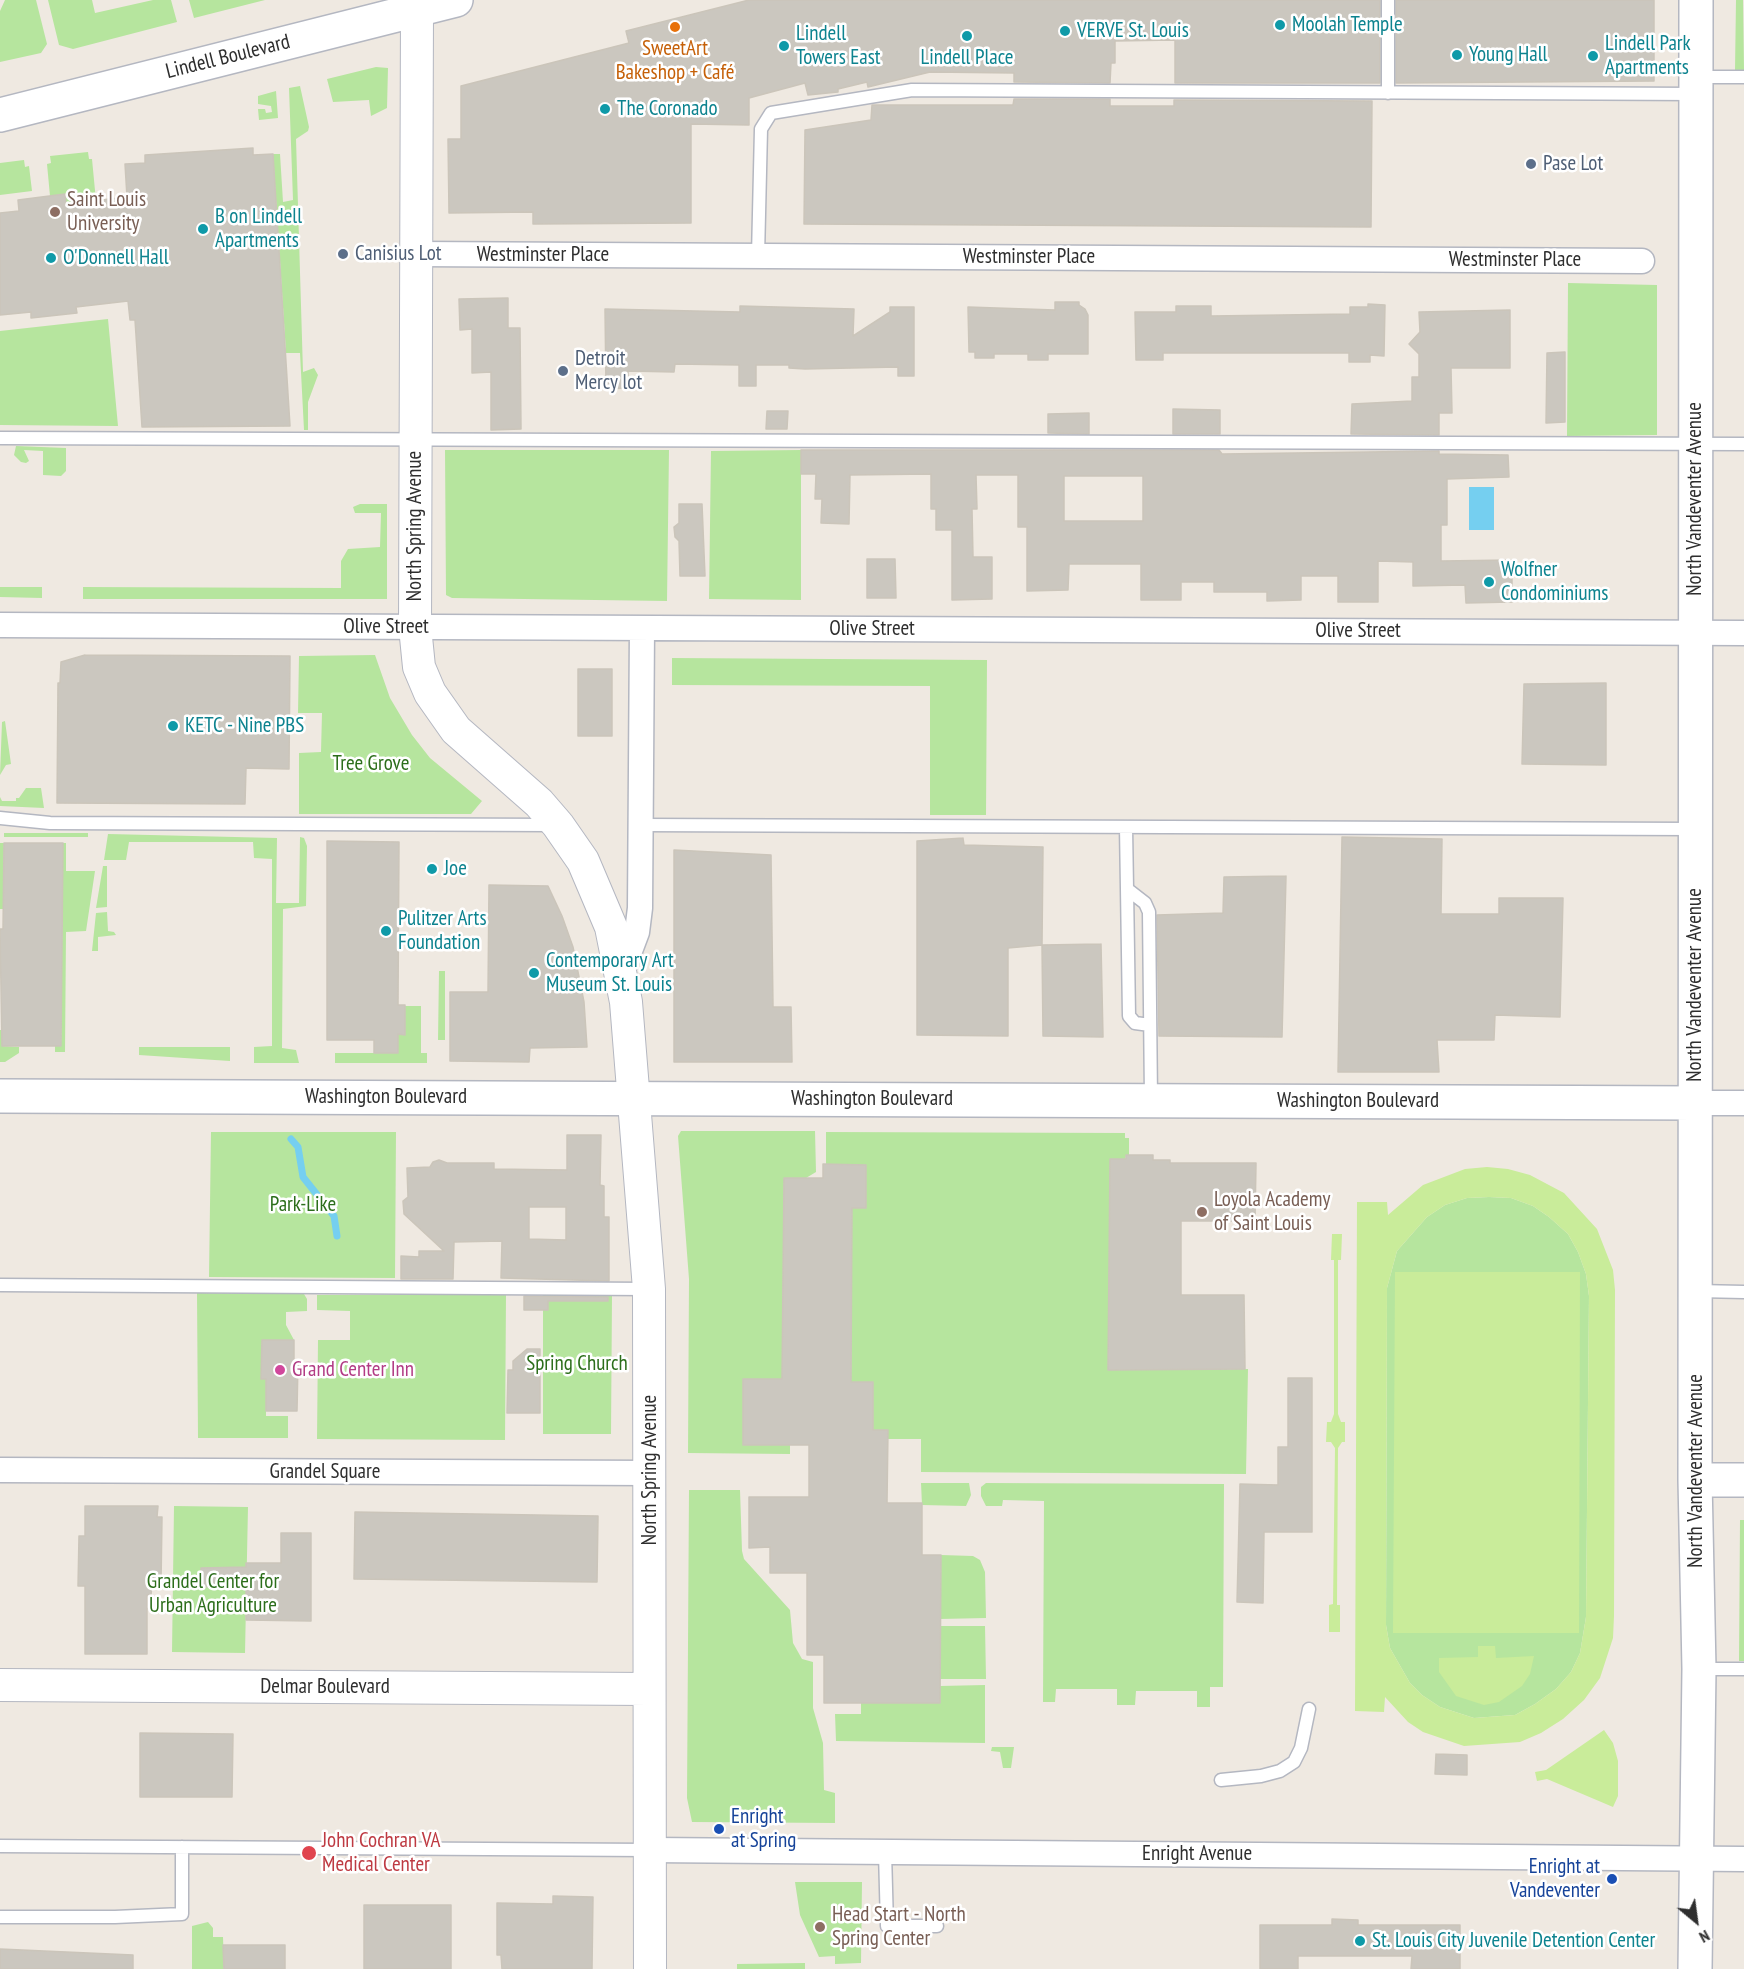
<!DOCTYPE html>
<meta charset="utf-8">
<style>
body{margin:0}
#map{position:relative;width:1744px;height:1969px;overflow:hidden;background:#efe9e1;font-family:"PT Sans Narrow",sans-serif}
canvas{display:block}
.north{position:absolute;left:1666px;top:1891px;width:60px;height:60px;-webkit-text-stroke:4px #fff;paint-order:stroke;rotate:151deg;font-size:16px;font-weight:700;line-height:24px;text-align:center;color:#2e2e2e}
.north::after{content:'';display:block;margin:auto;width:21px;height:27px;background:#2e2e2e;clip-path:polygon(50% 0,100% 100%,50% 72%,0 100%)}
</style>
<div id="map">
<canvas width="1744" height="1969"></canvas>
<div class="north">N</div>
</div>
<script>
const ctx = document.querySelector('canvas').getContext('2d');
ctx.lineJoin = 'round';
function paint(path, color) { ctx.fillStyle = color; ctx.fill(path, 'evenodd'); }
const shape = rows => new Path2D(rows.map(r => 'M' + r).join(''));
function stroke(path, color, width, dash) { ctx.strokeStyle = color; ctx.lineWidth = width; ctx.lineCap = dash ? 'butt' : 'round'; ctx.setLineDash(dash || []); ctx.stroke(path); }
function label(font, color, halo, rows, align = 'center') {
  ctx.font = font + ' "PT Sans Narrow",sans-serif'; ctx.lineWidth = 5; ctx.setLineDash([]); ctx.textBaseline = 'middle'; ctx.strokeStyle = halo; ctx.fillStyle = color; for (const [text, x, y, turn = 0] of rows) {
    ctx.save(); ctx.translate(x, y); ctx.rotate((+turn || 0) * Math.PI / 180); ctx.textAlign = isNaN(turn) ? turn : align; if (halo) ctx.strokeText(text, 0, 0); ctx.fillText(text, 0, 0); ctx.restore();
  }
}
paint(shape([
 [5,0,36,0,47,44,41,53,0,62,0,11],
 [48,0,92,0,95,13,153,0,171,0,177,22,73,49,59,45],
 [189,0,265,0,194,18],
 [1736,0,1743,0,1744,70,1735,70],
 [376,67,388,68,387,108,371,116,369,100,333,102,327,79],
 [300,86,309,127,308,131,296,139,303,372,314,368,318,375,308,402,308,430,304,430,300,353,286,353,273,154,280,154,283,202,293,200,289,88],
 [276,91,278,118,259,120,258,109,265,109,266,113,272,112,271,106,258,104,258,96],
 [88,152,89,159,92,159,96,201,66,204,64,194,50,196,47,164,51,163,50,156],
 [24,160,25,167,29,166,32,191,0,195,0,163],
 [1568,283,1657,285,1657,435,1567,436],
 [108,319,118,426,0,425,0,331],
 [16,446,66,448,66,471,61,476,43,475,43,451,24,450,29,461,26,463,21,462,14,455],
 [445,450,669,450,667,601,452,598,446,595],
 [801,450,801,600,709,599,711,451],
 [360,504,387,504,387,599,83,599,83,587,341,588,341,561,348,549,380,547,381,513,355,513,353,507],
 [0,587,42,587,42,598,0,597],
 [375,655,390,698,412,735,430,758,482,801,471,814,299,814,299,753,321,752,322,713,298,713,299,656],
 [672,658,987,660,986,815,930,815,930,686,672,685],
 [5,721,11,764,6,765,0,775,2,722],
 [26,788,41,788,44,808,0,806,0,797,2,801,16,801,16,798,19,798],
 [4,833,88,833,88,837,4,837],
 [108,834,277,838,276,903,299,903,300,837,304,838,307,846,306,906,283,909,282,1048,296,1050,299,1063,254,1063,254,1047,272,1046,272,859,254,858,253,842,129,842,126,860,104,860],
 [0,843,4,843,3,909,0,909],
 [63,843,66,843,66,871,95,871,86,931,66,932,65,1052,55,1052,55,1046,61,1046],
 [103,866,107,866,107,907,96,908],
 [107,912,108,931,114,932,116,935,98,937,98,951,92,951,96,913],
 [439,971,445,971,445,1040,438,1040],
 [405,1006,421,1006,421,1053,427,1053,427,1063,335,1063,335,1053,398,1053,398,1034,404,1035],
 [0,1030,3,1030,2,1046,19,1047,19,1053,5,1062,0,1062],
 [139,1047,230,1047,230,1061,139,1055],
 [681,1131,815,1131,816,1172,806,1178,784,1179,782,1379,743,1445,790,1445,790,1454,688,1453,689,1279,678,1136],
 [211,1132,396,1132,395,1278,209,1277],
 [826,1132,1125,1133,1125,1138,1129,1138,1129,1155,1126,1155,1108,1296,1108,1370,1248,1369,1246,1474,921,1472,921,1439,888,1439,873,1430,873,1382,851,1382,852,1208,866,1208,866,1165,826,1164],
 [1489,1197,1511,1198,1533,1206,1549,1217,1568,1234,1578,1252,1586,1274,1589,1296,1586,1617,1580,1653,1571,1672,1556,1689,1535,1704,1515,1715,1474,1718,1440,1707,1422,1695,1410,1683,1390,1648,1386,1625,1387,1288,1397,1251,1427,1217,1445,1205,1467,1198],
 [197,1293,304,1294,307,1299,307,1311,286,1312,286,1325,294,1340,262,1341,261,1379,266,1379,266,1416,288,1416,288,1438,198,1438],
 [317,1295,506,1295,505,1440,317,1439,318,1340,350,1340,350,1311,317,1310],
 [543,1295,612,1295,611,1434,543,1434],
 [921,1483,969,1483,971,1495,966,1506,922,1505],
 [986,1483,1224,1484,1223,1687,1210,1687,1210,1707,1197,1707,1197,1691,1136,1691,1135,1705,1117,1705,1117,1689,1056,1689,1055,1702,1043,1702,1044,1501,1003,1500,1002,1506,986,1506,981,1496,981,1487],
 [689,1490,740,1490,742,1551,744,1559,790,1610,793,1643,802,1659,813,1662,813,1708,823,1743,824,1790,835,1793,835,1823,692,1822,687,1798],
 [174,1506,248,1507,245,1653,172,1652],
 [1740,1520,1744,1520,1744,1661,1739,1661],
 [941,1555,973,1556,980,1560,985,1572,986,1618,940,1619],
 [940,1626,985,1626,986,1679,940,1679],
 [985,1685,985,1743,836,1741,835,1714,861,1714,861,1703,939,1703,940,1686],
 [992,1747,1014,1747,1011,1768,1003,1768,1000,1752,991,1751],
 [795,1882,862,1882,861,1963,835,1964,835,1956,819,1957,800,1915],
 [208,1922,213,1928,213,1937,223,1937,224,1969,192,1969,192,1926],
 [805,1963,805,1969,737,1969,737,1964]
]), '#b6e59e');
paint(shape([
 [1487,1167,1508,1169,1530,1175,1564,1193,1597,1229,1613,1270,1615,1290,1614,1616,1613,1638,1600,1678,1584,1700,1563,1719,1541,1733,1520,1742,1464,1746,1423,1732,1408,1722,1385,1697,1384,1712,1355,1711,1357,1202,1387,1202,1388,1215,1423,1185,1465,1169],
 [1489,1197,1511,1198,1533,1206,1549,1217,1568,1234,1578,1252,1586,1274,1589,1296,1586,1617,1580,1653,1571,1672,1556,1689,1535,1704,1515,1715,1474,1718,1440,1707,1422,1695,1410,1683,1390,1648,1386,1625,1387,1288,1397,1251,1427,1217,1445,1205,1467,1198],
 [1332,1234,1342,1234,1341,1260,1338,1260,1338,1414,1341,1422,1345,1422,1345,1442,1342,1442,1338,1448,1337,1605,1340,1605,1340,1632,1329,1632,1329,1605,1333,1604,1335,1448,1331,1442,1326,1442,1327,1422,1331,1422,1334,1414,1334,1260,1331,1260],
 [1395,1272,1580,1272,1579,1633,1393,1633],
 [1478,1646,1495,1646,1496,1658,1534,1656,1530,1674,1522,1686,1499,1702,1484,1705,1456,1696,1439,1672,1439,1658,1478,1657],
 [1604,1730,1613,1743,1618,1761,1618,1796,1613,1807,1547,1779,1537,1781,1535,1772,1546,1770]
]), '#c9ec9a');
paint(shape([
 [1469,487,1494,487,1494,530,1469,530]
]), '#75cff0');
stroke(shape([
 [291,1139,298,1147,303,1177,334,1216,337,1236]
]), '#75cff0', 7);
const building = shape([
 [749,0,1380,0,1380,83,1175,83,1175,40,1115,41,1115,63,1111,63,1110,83,1014,82,1014,73,930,72,868,87,867,82,838,89,838,92,808,95,805,83,749,98,749,125,691,124,691,223,533,224,533,212,449,213,448,139,461,139,461,86,629,43,626,31,749,0],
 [1396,0,1654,0,1654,81,1396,83,1396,0],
 [1014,99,1110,99,1110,106,1174,106,1174,100,1372,101,1371,227,804,224,805,130,871,120,872,105,1013,105,1014,99],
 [253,148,253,155,273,154,290,426,142,427,135,320,130,320,128,301,76,307,77,313,31,318,31,312,0,315,0,213,19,211,18,200,65,194,66,204,127,197,125,164,145,163,145,155,253,148],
 [508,298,508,328,520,328,521,429,491,430,491,372,472,373,472,329,460,330,459,299,508,298],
 [1055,302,1079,302,1079,305,1085,309,1088,315,1088,354,1048,354,1048,360,1028,360,1028,354,994,354,994,358,975,358,975,352,969,352,968,307,1055,310,1055,302],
 [1368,304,1385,305,1384,356,1370,355,1370,362,1349,362,1349,353,1163,353,1163,360,1136,360,1135,312,1176,312,1176,306,1211,306,1211,316,1350,314,1350,307,1368,307,1368,304],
 [740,306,854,309,853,336,890,312,890,307,914,307,914,376,898,376,898,367,805,369,789,368,789,365,756,365,756,386,739,386,739,365,675,364,674,372,628,371,628,388,606,389,605,309,740,312,740,306],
 [1510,310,1510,368,1451,368,1452,413,1439,413,1439,435,1351,434,1352,404,1412,401,1412,377,1419,377,1419,354,1409,344,1420,332,1419,312,1510,310],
 [1565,352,1565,422,1546,423,1547,353,1565,352],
 [1173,409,1220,410,1220,434,1173,434,1173,409],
 [767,411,788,411,787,429,766,429,767,411],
 [1089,413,1089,434,1048,433,1048,414,1089,413],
 [801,450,1219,450,1222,454,1439,451,1439,454,1508,455,1509,477,1447,479,1447,525,1441,525,1441,561,1512,560,1512,602,1466,603,1465,585,1413,586,1413,562,1378,561,1378,602,1338,602,1338,576,1301,576,1301,600,1267,601,1267,592,1214,592,1214,582,1181,582,1181,600,1141,600,1141,564,1069,564,1068,590,1027,591,1027,527,1018,527,1018,475,976,475,977,509,972,509,973,557,992,557,992,599,952,600,952,530,936,530,936,509,931,509,931,474,850,475,849,524,821,523,822,499,815,499,816,474,801,474,801,450],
 [1064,476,1143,476,1143,521,1064,521,1064,476],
 [679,504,702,504,705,576,680,576,679,541,675,537,674,527,679,523,679,504],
 [867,559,895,559,896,598,867,598,867,559],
 [85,655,290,656,289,769,246,768,245,804,57,803,58,683,60,683,61,662,85,655],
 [578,669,612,669,612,736,578,736,578,669],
 [1606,683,1606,765,1522,764,1524,684,1606,683],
 [1342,837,1442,839,1441,914,1499,914,1499,898,1563,898,1560,1017,1495,1015,1494,1040,1437,1040,1439,1072,1338,1072,1342,837],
 [963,838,964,845,1043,847,1042,945,1008,948,1008,1036,917,1035,917,841,963,838],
 [327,841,399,842,398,1005,405,1005,405,1035,398,1034,398,1053,374,1053,374,1040,327,1040,327,841],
 [4,843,63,843,61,1046,2,1046,0,929,3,929,4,843],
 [674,850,771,855,773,1007,791,1007,792,1062,674,1062,674,850],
 [1286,876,1282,1037,1159,1036,1157,915,1223,913,1224,877,1286,876],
 [489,885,548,886,562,916,573,947,584,1002,587,1047,530,1048,529,1062,450,1061,450,992,488,992,489,885],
 [1101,944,1103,1037,1043,1036,1042,945,1101,944],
 [567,1135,601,1135,600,1185,604,1186,604,1217,609,1217,609,1281,501,1278,502,1241,454,1242,453,1279,401,1279,401,1256,419,1257,419,1251,444,1251,404,1214,403,1201,408,1197,407,1168,430,1167,433,1162,439,1160,447,1163,494,1163,494,1169,567,1170,567,1135],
 [529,1207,566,1207,566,1240,529,1239,529,1207],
 [1126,1155,1153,1155,1153,1160,1170,1160,1170,1163,1256,1163,1255,1221,1181,1221,1181,1295,1244,1295,1245,1369,1108,1370,1110,1159,1126,1159,1126,1155],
 [823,1164,866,1165,866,1208,852,1208,851,1382,873,1382,873,1430,888,1430,887,1503,922,1503,922,1555,941,1555,940,1703,824,1703,824,1655,807,1655,807,1573,770,1573,770,1547,749,1548,749,1497,809,1497,809,1445,743,1445,743,1379,782,1379,784,1178,823,1178,823,1164],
 [524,1296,608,1297,608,1301,548,1301,548,1310,524,1310,524,1296],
 [262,1340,294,1340,294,1361,298,1362,297,1411,266,1411,266,1379,261,1379,262,1340],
 [527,1349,540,1349,540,1413,507,1413,508,1370,513,1370,513,1361,527,1349],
 [1288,1378,1312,1378,1312,1532,1264,1532,1263,1603,1237,1602,1240,1484,1278,1485,1278,1447,1288,1447,1288,1378],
 [85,1506,158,1506,157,1517,162,1517,161,1585,152,1585,151,1595,147,1595,147,1654,85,1654,85,1586,78,1586,79,1536,85,1536,85,1506],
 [355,1512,598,1516,597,1582,354,1579,355,1512],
 [281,1533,311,1533,311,1621,246,1620,246,1586,201,1587,201,1568,246,1567,246,1563,281,1563,281,1533],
 [140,1733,233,1734,232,1797,140,1797,140,1733],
 [1436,1754,1467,1755,1467,1775,1435,1774,1436,1754],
 [553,1896,593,1897,592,1969,502,1969,501,1955,497,1955,497,1903,553,1904,553,1896],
 [364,1905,451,1905,451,1969,364,1969,364,1905],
 [1332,1919,1358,1920,1358,1925,1460,1925,1460,1969,1411,1969,1412,1956,1298,1956,1298,1969,1260,1969,1260,1925,1332,1925,1332,1919],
 [223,1945,285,1945,285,1969,224,1969,223,1945],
 [0,1949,133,1955,133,1969,0,1969,0,1949]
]);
paint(building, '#cbc7bf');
stroke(building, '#cbc5ba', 1.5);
const service = shape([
 [1697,77,1744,77],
 [1388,93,1388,0],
 [758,256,761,129,771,113,912,90,1696,94],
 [0,438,1744,444],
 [0,818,50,823,554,825],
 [641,825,1693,829],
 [1126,827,1127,889,1145,903,1149,912,1151,1099],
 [1127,889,1129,1016,1135,1023,1150,1025],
 [0,1285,649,1289],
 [1697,1291,1744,1292],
 [1700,1669,1744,1669],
 [1221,1780,1261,1776,1280,1771,1294,1762,1301,1748,1309,1709],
 [0,1846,650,1850],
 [885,1852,887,1926,937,1926],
 [0,1917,115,1917,182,1914,182,1847]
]);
const minor = shape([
 [416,254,1642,261],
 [0,625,1744,633],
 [622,972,637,932,640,908,642,628],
 [1695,1103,1744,1103],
 [0,1470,650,1473],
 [650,1850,1744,1859]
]);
const tertiary = shape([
 [417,10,415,627,419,667,430,693,456,730,539,803,558,825,583,861,611,927,626,1002,649,1289,650,1969],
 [0,1685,649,1689]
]);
const secondary = shape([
 [0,115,456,0],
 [0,1096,1695,1103],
 [1695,1480,1744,1480],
 [1695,1969,1699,1669,1695,1480,1696,0]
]);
stroke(service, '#b4b7c1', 15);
stroke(minor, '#b4b7c1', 27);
stroke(tertiary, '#b4b7c1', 34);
stroke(secondary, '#b4b7c1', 36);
stroke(service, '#fff', 12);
stroke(minor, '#fff', 24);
stroke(tertiary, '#fff', 32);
stroke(secondary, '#fff', 33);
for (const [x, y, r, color] of [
 [1280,25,6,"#0f9aa8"],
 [675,27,6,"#e8710a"],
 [1065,31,6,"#0f9aa8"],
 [967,36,6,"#0f9aa8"],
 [784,46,6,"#0f9aa8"],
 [1457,55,6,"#0f9aa8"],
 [1593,56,6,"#0f9aa8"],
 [605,109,6,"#0f9aa8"],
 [1531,164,6,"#5c6f8a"],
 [55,212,6,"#8d6e63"],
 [203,229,6,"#0f9aa8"],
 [343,254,6,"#5c6f8a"],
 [51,258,6,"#0f9aa8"],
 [563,371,6,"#5c6f8a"],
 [1489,582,6,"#0f9aa8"],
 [173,726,6,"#0f9aa8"],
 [432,869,6,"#0f9aa8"],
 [386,931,6,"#0f9aa8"],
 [534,973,6,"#0f9aa8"],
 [1202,1212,6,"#8d6e63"],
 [280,1370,6,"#d1479c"],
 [719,1829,6,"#1a4fb4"],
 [309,1853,8,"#e0444e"],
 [1612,1879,6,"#1a4fb4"],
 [820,1927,6,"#8d6e63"],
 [1360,1941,6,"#0f9aa8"]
]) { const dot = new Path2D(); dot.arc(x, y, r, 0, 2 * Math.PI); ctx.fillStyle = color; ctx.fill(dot); stroke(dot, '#fff', 2); }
label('21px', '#0d838f', '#fff', [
 ["Moolah Temple",1292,25],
 ["VERVE St. Louis",1077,31],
 ["Lindell",796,34],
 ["Towers East",796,58],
 ["Lindell Park",1605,44],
 ["Apartments",1605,68],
 ["Young Hall",1469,55],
 ["Lindell Place",967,58,"center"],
 ["The Coronado",617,109],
 ["B on Lindell",215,217],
 ["Apartments",215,241],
 ["O'Donnell Hall",63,258],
 ["Wolfner",1501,570],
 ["Condominiums",1501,594],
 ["KETC - Nine PBS",185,726],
 ["Joe",444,869],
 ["Pulitzer Arts",398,919],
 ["Foundation",398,943],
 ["Contemporary Art",546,961],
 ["Museum St. Louis",546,985],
 ["St. Louis City Juvenile Detention Center",1372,1941]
], 'left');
label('21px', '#c56008', '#fff', [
 ["SweetArt",675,49],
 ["Bakeshop + Café",675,73]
]);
label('21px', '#2e2e2e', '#fff', [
 ["Lindell Boulevard",228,57,-14],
 ["Westminster Place",543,255],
 ["Westminster Place",1029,257],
 ["Westminster Place",1515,260],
 ["North Vandeventer Avenue",1695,499,-90],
 ["North Spring Avenue",415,526,-90],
 ["Olive Street",386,627],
 ["Olive Street",872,629],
 ["Olive Street",1358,631],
 ["North Vandeventer Avenue",1695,985,-90],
 ["Washington Boulevard",386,1097],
 ["Washington Boulevard",872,1099],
 ["Washington Boulevard",1358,1101],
 ["North Spring Avenue",650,1470,-90],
 ["North Vandeventer Avenue",1696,1471,-90],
 ["Grandel Square",325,1472],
 ["Delmar Boulevard",325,1687],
 ["Enright Avenue",1197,1854]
]);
label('21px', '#4e5e75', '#fff', [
 ["Pase Lot",1543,164],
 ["Canisius Lot",355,254],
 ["Detroit",575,359],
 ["Mercy lot",575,383]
], 'left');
label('21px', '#785e54', '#fff', [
 ["Saint Louis",67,200],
 ["University",67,224],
 ["Loyola Academy",1214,1200],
 ["of Saint Louis",1214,1224],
 ["Head Start - North",832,1915],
 ["Spring Center",832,1939]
], 'left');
label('21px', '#2c6e1b', '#fff', [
 ["Tree Grove",371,764],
 ["Park-Like",303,1205],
 ["Spring Church",577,1364],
 ["Grandel Center for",213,1582],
 ["Urban Agriculture",213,1606]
]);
label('21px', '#b23c85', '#fff', [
 ["Grand Center Inn",292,1370]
], 'left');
label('21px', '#164399', '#fff', [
 ["Enright",731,1817],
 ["at Spring",731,1841],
 ["Enright at",1600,1867,"right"],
 ["Vandeventer",1600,1891,"right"]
], 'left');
label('21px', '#be3a42', '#fff', [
 ["John Cochran VA",322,1841],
 ["Medical Center",322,1865]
], 'left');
</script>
